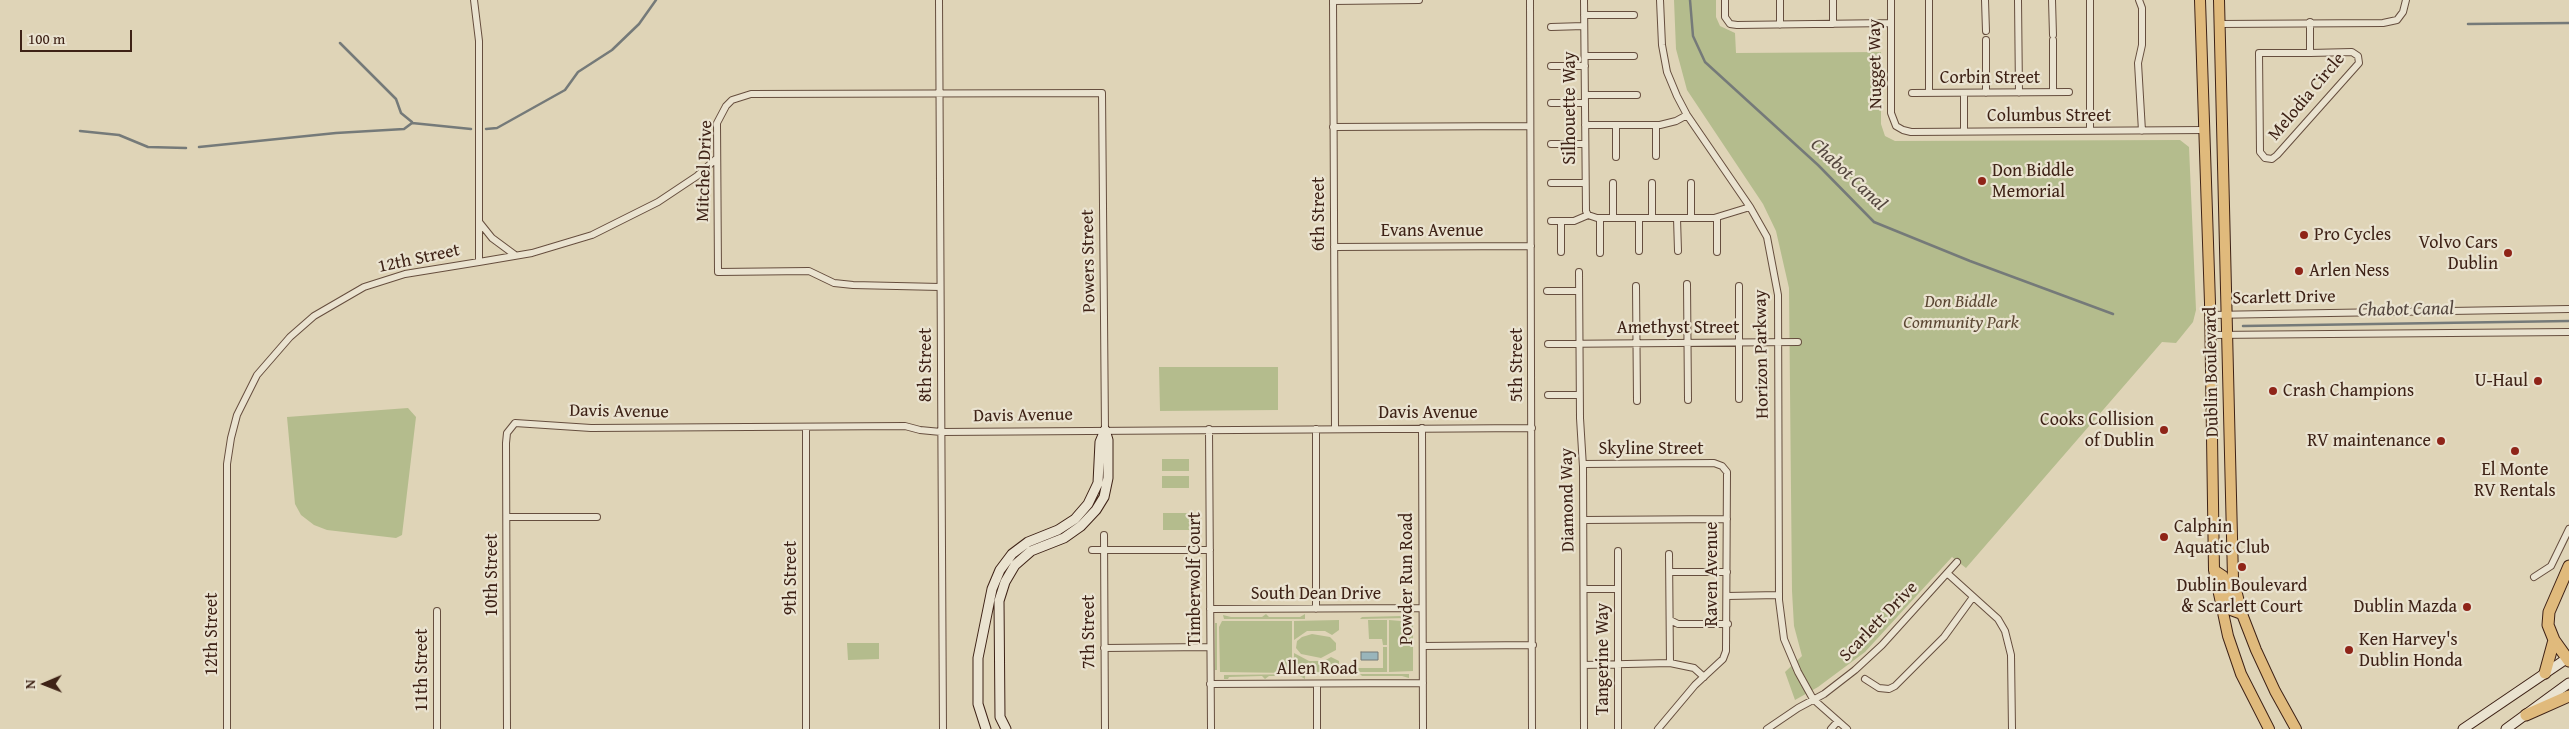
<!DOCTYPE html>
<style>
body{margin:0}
#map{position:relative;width:2569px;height:729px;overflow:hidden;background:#dfd4b7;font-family:"Gentium Book Plus",serif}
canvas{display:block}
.north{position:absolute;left:20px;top:659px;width:50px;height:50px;-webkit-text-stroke:4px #eae3d0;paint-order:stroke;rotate:269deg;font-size:14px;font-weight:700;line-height:20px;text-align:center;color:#3e2216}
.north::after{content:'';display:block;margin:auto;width:18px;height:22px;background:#3e2216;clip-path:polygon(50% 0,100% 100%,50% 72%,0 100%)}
.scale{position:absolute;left:20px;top:30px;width:112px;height:22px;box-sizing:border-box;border:2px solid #3e2216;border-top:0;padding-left:6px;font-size:15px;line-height:18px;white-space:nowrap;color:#3e2216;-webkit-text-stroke:4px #eae3d0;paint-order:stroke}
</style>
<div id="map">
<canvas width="2569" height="729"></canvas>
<div class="north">N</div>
<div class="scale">100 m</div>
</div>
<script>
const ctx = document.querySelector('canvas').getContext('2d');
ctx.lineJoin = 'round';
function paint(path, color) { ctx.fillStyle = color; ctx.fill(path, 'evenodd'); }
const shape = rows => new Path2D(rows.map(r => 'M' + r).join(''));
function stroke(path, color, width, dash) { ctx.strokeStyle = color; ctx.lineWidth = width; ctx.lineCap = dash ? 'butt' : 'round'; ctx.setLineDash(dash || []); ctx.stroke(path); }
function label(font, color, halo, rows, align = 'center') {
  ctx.font = font + ' "Gentium Book Plus",serif'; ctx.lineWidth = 4.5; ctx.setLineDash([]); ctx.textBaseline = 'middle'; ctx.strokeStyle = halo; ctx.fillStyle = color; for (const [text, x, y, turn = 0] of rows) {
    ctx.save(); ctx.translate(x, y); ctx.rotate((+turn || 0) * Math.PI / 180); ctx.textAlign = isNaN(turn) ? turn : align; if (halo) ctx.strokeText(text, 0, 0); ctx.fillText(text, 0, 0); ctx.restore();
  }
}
paint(shape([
 [1674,0,1716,0,1716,17,1720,26,1735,33,1736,53,1881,52,1881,124,1885,136,1895,141,2180,140,2189,147,2196,310,2193,322,2176,343,2162,342,1966,568,1952,557,1865,652,1818,687,1795,700,1785,672,1802,656,1794,626,1792,591,1789,288,1776,231,1763,204,1687,90,1676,49],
 [1159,367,1278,367,1278,410,1160,411],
 [408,408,416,417,402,535,396,538,327,530,314,525,301,515,295,504,287,417],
 [1162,459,1189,459,1189,471,1162,471],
 [1162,476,1189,476,1189,488,1162,488],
 [1163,513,1191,513,1192,530,1163,530],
 [1266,614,1269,617,1300,617,1305,614,1305,619,1224,619,1223,615,1231,617,1262,617],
 [1404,614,1408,614,1408,618,1360,619,1362,617,1402,616],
 [1339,620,1339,630,1332,635,1325,631,1307,631,1294,640,1294,621],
 [1368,620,1387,620,1387,645,1383,645,1382,639,1369,639],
 [1389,620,1413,622,1413,671,1389,672],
 [1222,621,1292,621,1292,673,1220,672,1219,627],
 [1215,623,1217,623,1217,670,1215,670],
 [1312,634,1330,637,1336,643,1336,650,1321,658,1301,654,1296,648,1297,641,1302,637],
 [879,643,879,659,848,660,847,643],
 [1383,647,1387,647,1387,672,1352,672,1352,668,1383,668],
 [1294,653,1309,661,1324,661,1331,657,1339,661,1339,672,1294,673],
 [1305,674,1305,679,1300,676,1269,676,1265,679,1262,676,1229,677,1228,679,1224,679,1224,675],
 [1360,674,1409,674,1409,678,1402,676,1362,676]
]), '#b4bc8d');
const water = shape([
 [1361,652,1378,652,1378,660,1361,660,1361,652]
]);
paint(water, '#99b5bb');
stroke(water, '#757a79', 1);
stroke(shape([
 [1690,0,1693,36,1705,62,1818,165,1874,222,1970,261,2113,314],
 [2468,24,2569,23],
 [340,43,396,99,401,113,412,122],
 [486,129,497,128,565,90,578,72,612,50,639,24,656,0],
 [80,131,119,135,148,147,186,148],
 [199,147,336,133,404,129,412,123,471,129],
 [2243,326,2569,321]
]), '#757a79', 2.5);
const street = shape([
 [939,0,943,729],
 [1333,0,1335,429],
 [1530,0,1532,729],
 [1584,0,1586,211,1588,215],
 [1660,0,1662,45,1667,72,1677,96,1687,115,1750,207,1767,237,1778,295,1779,600,1784,639,1798,672,1813,699,1847,729],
 [1725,0,1725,17,1730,24,1737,25,1891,23],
 [1780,0,1780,25],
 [1833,0,1833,24],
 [1891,0,1891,113,1896,126,1903,130,1911,132,2204,130],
 [1929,0,1929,93],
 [1985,0,1986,31],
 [2018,0,2019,93],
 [2052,0,2053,35],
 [2090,0,2090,131],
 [2139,0,2142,8,2142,45,2138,63,2142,131],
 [1333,1,1419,0],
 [1584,15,1634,15],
 [2310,22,2310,53,2352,52,2358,56,2359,63,2277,155,2272,159,2265,158,2260,152,2259,53,2310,53],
 [2220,24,2383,23,2397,20,2403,12,2406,0],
 [1551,27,1584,26],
 [1986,40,1986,93],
 [2053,40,2053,92],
 [1585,56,1634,56],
 [1551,66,1585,66],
 [1912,93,2069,92],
 [1964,93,1964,131],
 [1585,95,1637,95],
 [1551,103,1585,103],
 [1585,125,1660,125,1676,121,1687,115],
 [1616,125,1616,157],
 [1333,127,1530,126],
 [1551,144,1585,144],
 [1656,156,1656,125],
 [1551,183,1585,183],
 [1691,183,1691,218],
 [1588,215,1597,218,1714,218,1750,207],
 [1600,218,1600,253],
 [1613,218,1613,183],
 [1652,218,1652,183],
 [1677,218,1678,251],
 [1717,218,1717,252],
 [1551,221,1574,221,1588,215],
 [1561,221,1561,252],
 [480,223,492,238,515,255],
 [1334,247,1531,246],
 [1639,251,1639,218],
 [479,262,532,253,592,235,658,202,697,176,717,158],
 [1579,272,1580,418,1583,467,1584,729],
 [1687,284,1688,400],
 [1636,286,1637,401],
 [1739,286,1739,399],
 [940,287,853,285,834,283,809,271,718,272,717,123,726,106,732,100,751,94,1102,93,1105,430],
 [1547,291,1579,291],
 [2210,315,2569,309],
 [2211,335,2569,332],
 [1548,344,1798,342],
 [1548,395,1579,395],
 [806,427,806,729],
 [1422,428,1423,729],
 [1209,429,1211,729],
 [1316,429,1316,609],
 [1583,464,1714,463,1722,466,1727,472,1726,651,1723,659,1695,685,1658,729],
 [507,517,597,517],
 [1584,520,1727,519],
 [1104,535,1105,729],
 [1092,550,1210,550],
 [1618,551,1618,729],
 [1669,554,1670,663],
 [1670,572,1727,572],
 [1947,573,1998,619,2005,631,2011,655,2012,729],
 [2534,577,2551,566,2569,529],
 [1584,589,1617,589],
 [1727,596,1779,595],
 [1210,609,1422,608],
 [437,611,437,729],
 [1670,620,1678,624,1728,624],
 [1423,646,1533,645],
 [1104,648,1210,647],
 [1584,665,1670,663,1694,668,1704,677],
 [1865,679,1879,688,1889,689,1895,686,1944,637,1973,597],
 [1210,684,1423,683],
 [1317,684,1317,729],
 [227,729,227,464,231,438,237,415,257,375,290,337,314,316,364,287,405,274,479,262,479,41,474,0],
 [507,729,506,443,507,433,515,423,591,428,905,426,920,430,941,432,1532,428],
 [1767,729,1798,708,1824,694,1855,670,1882,645,1957,562],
 [1831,729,1838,721]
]);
const secondary = shape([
 [986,729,978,704,978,658,992,589,1000,570,1012,554,1028,542,1058,530,1075,519,1088,504,1098,483,1100,442,1105,430],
 [1006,729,1000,717,999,601,1005,582,1015,565,1031,551,1064,538,1081,526,1096,510,1104,497,1108,478,1108,440,1105,430],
 [2463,729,2569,657],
 [2506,729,2569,683]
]);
const primary = shape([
 [2200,0,2210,303,2214,570,2228,636,2241,674,2269,729],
 [2219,0,2233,578,2242,614,2256,650,2275,691,2296,729],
 [2214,570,2223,576,2231,610,2242,614]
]);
const highway = shape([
 [2569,566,2549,612,2548,625,2554,640,2569,661],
 [2545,673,2554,640],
 [2526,715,2569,696]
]);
stroke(street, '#664e3e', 8);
stroke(secondary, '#3e2216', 11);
stroke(primary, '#3e2216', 12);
stroke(highway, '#3e2216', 13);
stroke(street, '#eae3d0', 6);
stroke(secondary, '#eae3d0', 9);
stroke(primary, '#e0ba7c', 10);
stroke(highway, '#e0ba7c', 11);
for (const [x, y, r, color] of [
 [1982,181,5,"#8f2418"],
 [2304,235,5,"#8f2418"],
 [2508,253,5,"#8f2418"],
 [2299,271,5,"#8f2418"],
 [2538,381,5,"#8f2418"],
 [2273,391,5,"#8f2418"],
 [2164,430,5,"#8f2418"],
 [2441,441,5,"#8f2418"],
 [2515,451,5,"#8f2418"],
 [2164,537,5,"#8f2418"],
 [2242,567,5,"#8f2418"],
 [2467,607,5,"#8f2418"],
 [2349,650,5,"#8f2418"]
]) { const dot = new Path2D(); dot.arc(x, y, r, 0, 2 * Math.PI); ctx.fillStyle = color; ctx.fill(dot); stroke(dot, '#eae3d0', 2); }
label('18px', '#3e2216', '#eae3d0', [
 ["Nugget Way",1876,64,-91],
 ["Corbin Street",1990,78],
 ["Melodia Circle",2307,97,-50],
 ["Silhouette Way",1570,108,-90],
 ["Columbus Street",2049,116],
 ["Mitchel Drive",705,171,-88],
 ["6th Street",1319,214,-90],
 ["Evans Avenue",1432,231],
 ["12th Street",419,259,-12],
 ["Powers Street",1089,261,-91],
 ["Scarlett Drive",2284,298,-1],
 ["Amethyst Street",1678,328],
 ["Horizon Parkway",1762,354,-91],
 ["8th Street",926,365,-90],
 ["5th Street",1517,365,-90],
 ["Dublin Boulevard",2212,372,-91],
 ["Davis Avenue",619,412,1],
 ["Davis Avenue",1428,413],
 ["Davis Avenue",1023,416,-1],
 ["Skyline Street",1651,449],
 ["Diamond Way",1568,500,-91],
 ["Raven Avenue",1712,574,-90],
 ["10th Street",492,575,-90],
 ["9th Street",791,578,-90],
 ["Timberwolf Court",1195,579,-90],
 ["Powder Run Road",1407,579,-90],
 ["South Dean Drive",1316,594],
 ["Scarlett Drive",1879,622,-46],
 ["7th Street",1089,632,-90],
 ["12th Street",212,634,-90],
 ["Tangerine Way",1603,659,-90],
 ["Allen Road",1317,669],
 ["11th Street",422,670,-90]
]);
label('18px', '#3e2216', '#eae3d0', [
 ["Don Biddle",1992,171],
 ["Memorial",1992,192],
 ["Pro Cycles",2314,235],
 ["Volvo Cars",2498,243,"right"],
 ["Dublin",2498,264,"right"],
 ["Arlen Ness",2309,271],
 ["U-Haul",2528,381,"right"],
 ["Crash Champions",2283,391],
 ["Cooks Collision",2154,420,"right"],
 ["of Dublin",2154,441,"right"],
 ["RV maintenance",2431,441,"right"],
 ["El Monte",2515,470,"center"],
 ["RV Rentals",2515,491,"center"],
 ["Calphin",2174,527],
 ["Aquatic Club",2174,548],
 ["Dublin Boulevard",2242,586,"center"],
 ["& Scarlett Court",2242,607,"center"],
 ["Dublin Mazda",2457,607,"right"],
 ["Ken Harvey's",2359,640],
 ["Dublin Honda",2359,661]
], 'left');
label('italic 18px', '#5c4834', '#eae3d0', [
 ["Don Biddle",1961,302],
 ["Community Park",1961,323]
]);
label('italic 19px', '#55473f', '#eae3d0', [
 ["Chabot Canal",1848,175,43],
 ["Chabot Canal",2406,310,-1]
]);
</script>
